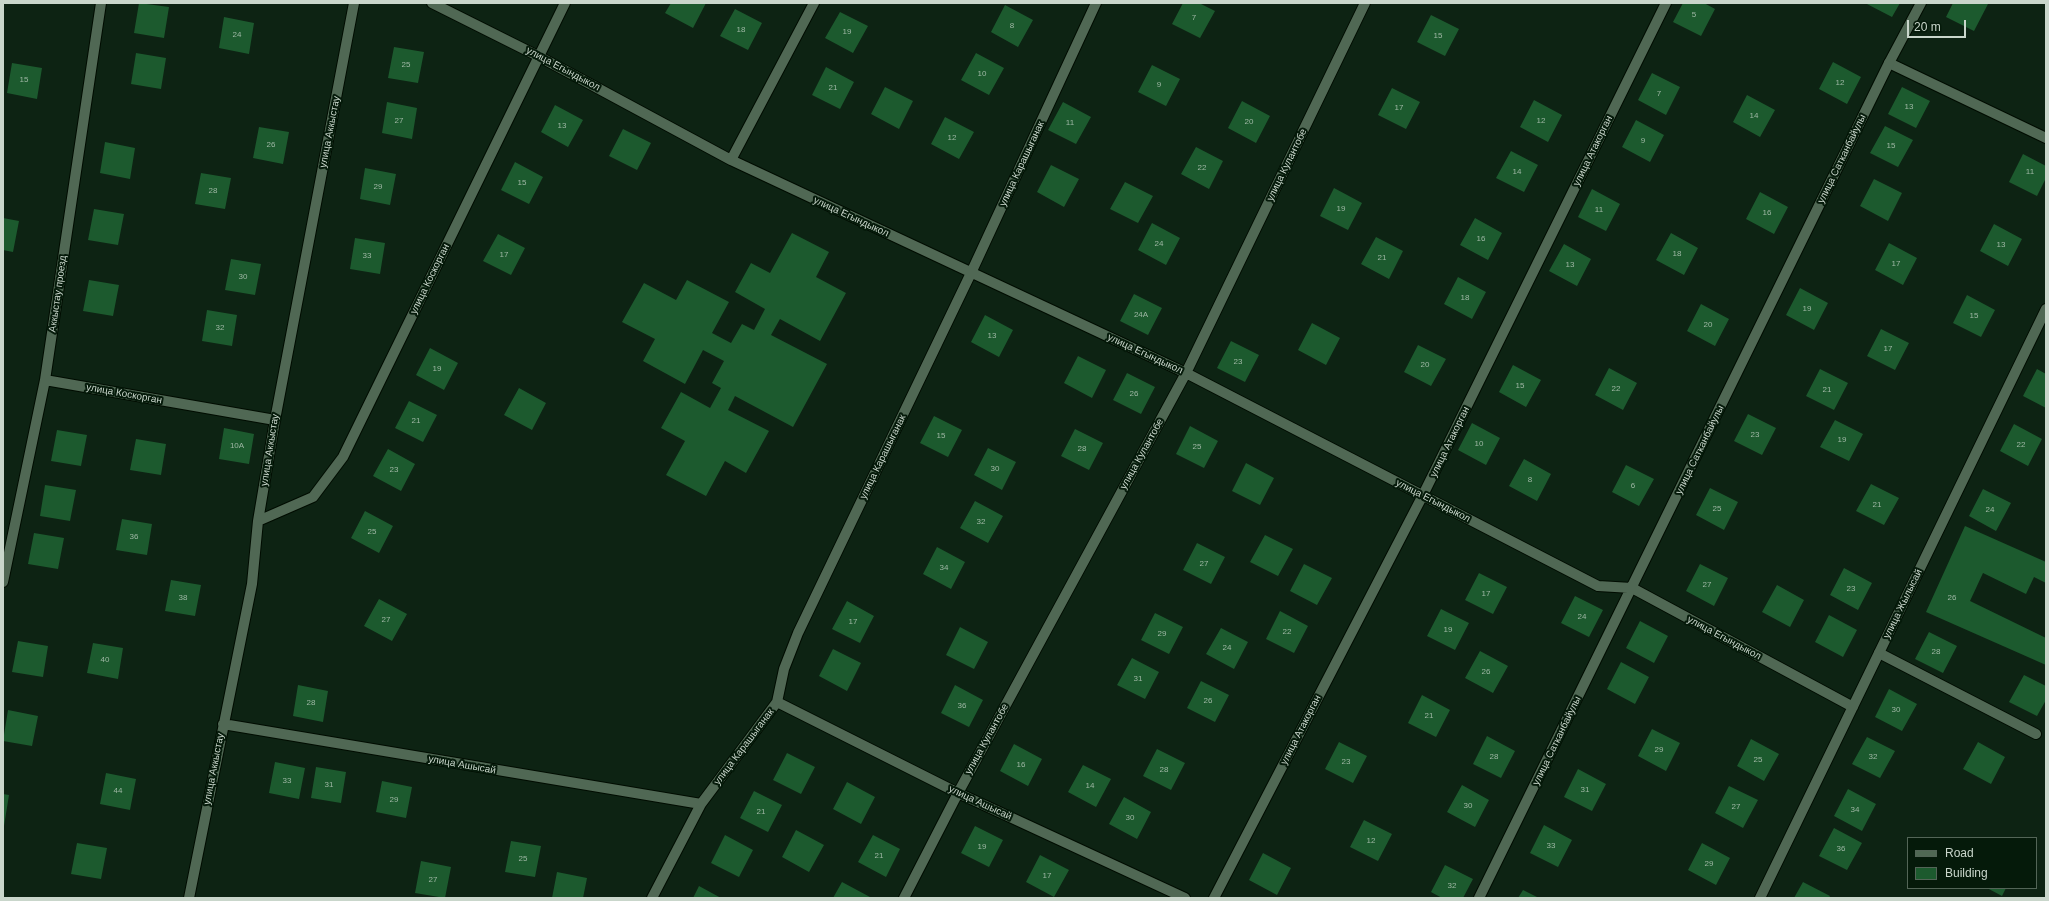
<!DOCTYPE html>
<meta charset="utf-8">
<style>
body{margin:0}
#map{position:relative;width:2049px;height:901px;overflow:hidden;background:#0d2313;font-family:Arial,sans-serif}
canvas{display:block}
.frame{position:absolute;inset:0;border:4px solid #c9d6cb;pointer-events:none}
.legend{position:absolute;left:1907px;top:837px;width:130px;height:52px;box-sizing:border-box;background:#051a0a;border:1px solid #536557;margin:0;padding:5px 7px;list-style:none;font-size:12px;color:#c9d6cb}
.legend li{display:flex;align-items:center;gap:8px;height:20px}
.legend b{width:20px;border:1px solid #536557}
.scale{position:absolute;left:1907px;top:20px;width:59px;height:18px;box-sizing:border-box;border:2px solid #c9d6cb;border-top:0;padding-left:5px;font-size:12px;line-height:14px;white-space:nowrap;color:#c9d6cb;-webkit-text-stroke:3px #051a0a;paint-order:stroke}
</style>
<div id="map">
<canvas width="2049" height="901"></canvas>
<div class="frame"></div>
<ul class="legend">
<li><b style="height:5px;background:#506854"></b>Road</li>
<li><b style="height:11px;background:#1c5a2e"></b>Building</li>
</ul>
<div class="scale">20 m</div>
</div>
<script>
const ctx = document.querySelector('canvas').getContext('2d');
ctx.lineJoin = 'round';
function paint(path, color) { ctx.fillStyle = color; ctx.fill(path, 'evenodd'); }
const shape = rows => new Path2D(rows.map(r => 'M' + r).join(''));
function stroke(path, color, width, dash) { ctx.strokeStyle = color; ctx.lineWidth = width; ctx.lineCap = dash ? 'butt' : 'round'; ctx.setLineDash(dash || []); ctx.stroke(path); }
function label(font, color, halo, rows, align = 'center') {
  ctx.font = font + ' Arial,sans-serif'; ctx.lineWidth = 4; ctx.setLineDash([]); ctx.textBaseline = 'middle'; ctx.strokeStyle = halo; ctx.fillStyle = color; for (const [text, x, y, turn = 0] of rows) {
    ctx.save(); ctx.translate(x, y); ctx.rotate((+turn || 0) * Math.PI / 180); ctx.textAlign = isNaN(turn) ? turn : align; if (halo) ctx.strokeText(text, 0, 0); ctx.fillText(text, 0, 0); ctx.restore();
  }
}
paint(shape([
 [139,3,169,7,164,38,134,33],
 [671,3,706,3,693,28,665,13],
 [1183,3,1199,3,1215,11,1200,38,1172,24],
 [1683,3,1704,3,1715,9,1701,36,1673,22],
 [1865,3,1900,3,1892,17],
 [1953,3,1988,4,1974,31,1946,17],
 [1005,5,1033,20,1018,47,991,32],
 [735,9,762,23,748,50,720,36],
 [840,12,868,26,853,53,825,38],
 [1431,15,1459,29,1445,56,1417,42],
 [224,17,254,23,249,54,219,48],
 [394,47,424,52,418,83,388,78],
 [136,53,166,58,161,89,131,84],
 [976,53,1004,68,989,95,961,80],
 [1833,62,1861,77,1847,104,1819,89],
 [12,63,42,68,37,99,7,93],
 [1152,65,1180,79,1166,106,1138,92],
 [826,67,854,82,840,109,812,95],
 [1652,73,1680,87,1666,115,1638,100],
 [885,87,913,101,899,129,871,114],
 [1902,87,1930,101,1916,128,1888,114],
 [1392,88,1420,102,1406,129,1378,115],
 [1747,95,1775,110,1760,137,1733,122],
 [1534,100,1562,115,1548,142,1520,127],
 [1242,101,1270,116,1256,143,1228,128],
 [387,102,417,108,412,139,382,133],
 [1063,102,1091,117,1076,144,1048,130],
 [555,105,583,120,568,147,541,132],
 [945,117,974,132,959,159,931,144],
 [1636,120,1664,135,1650,162,1622,147],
 [1885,126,1913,140,1898,167,1870,153],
 [259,127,289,132,283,164,253,158],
 [623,129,651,143,637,170,609,156],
 [105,142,135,148,130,179,100,173],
 [1196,147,1223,161,1209,189,1181,174],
 [1511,151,1538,165,1524,192,1496,178],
 [2023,154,2046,166,2046,178,2037,196,2009,182],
 [515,162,543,177,529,204,501,190],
 [1051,165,1079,179,1064,207,1037,192],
 [365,168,396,174,390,205,360,199],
 [201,173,231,178,225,209,195,204],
 [1874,179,1902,193,1888,221,1860,206],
 [1125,182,1153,196,1138,223,1110,209],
 [1334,188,1362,203,1348,230,1320,216],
 [1592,189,1620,204,1606,231,1578,217],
 [1760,192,1788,207,1774,234,1746,219],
 [94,209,124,214,118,245,88,240],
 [3,218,19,221,13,252,3,250],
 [1475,218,1502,233,1488,260,1460,245],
 [1152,223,1180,238,1166,265,1138,250],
 [1994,224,2022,239,2008,266,1980,251],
 [792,233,829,252,816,277,846,293,820,341,780,319,771,335,827,364,793,427,735,396,728,410,769,431,746,473,725,461,706,496,666,475,685,441,661,428,681,392,710,408,721,388,712,383,724,361,703,350,685,384,643,361,655,339,622,322,644,283,676,300,687,280,729,302,712,333,731,343,742,324,754,330,765,309,735,292,751,263,770,273],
 [1671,233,1698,248,1684,275,1656,260],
 [498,234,525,248,511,275,483,261],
 [1376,237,1403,251,1389,279,1361,264],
 [355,238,385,243,380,274,350,269],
 [1889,243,1917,258,1903,285,1875,270],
 [1564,244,1591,259,1577,286,1549,271],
 [231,259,261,264,255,295,225,290],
 [1458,277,1486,292,1472,319,1444,304],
 [89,280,119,285,113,316,83,311],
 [1800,288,1828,303,1814,330,1786,315],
 [1134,294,1162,308,1148,335,1120,321],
 [1967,295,1995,310,1981,337,1953,323],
 [1701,304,1729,319,1715,346,1687,331],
 [207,310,237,315,232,346,202,341],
 [985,315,1013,330,999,357,971,342],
 [1312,323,1340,338,1326,365,1298,350],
 [1881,329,1909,343,1895,370,1867,356],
 [1231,341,1259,355,1245,382,1217,368],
 [1418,345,1446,359,1431,386,1404,372],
 [430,348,458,363,444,390,416,375],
 [1078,356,1106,370,1092,398,1064,383],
 [1513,365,1541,380,1526,407,1499,392],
 [1609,368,1637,383,1623,410,1595,395],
 [1820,369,1848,383,1834,410,1806,396],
 [2037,369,2046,374,2046,408,2023,396],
 [1127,373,1155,387,1141,414,1113,400],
 [519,388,546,403,532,430,504,415],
 [409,401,437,415,423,442,395,428],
 [1748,414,1776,428,1762,455,1734,441],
 [934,416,962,430,948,457,920,443],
 [1835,420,1863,434,1849,461,1820,447],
 [1472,423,1500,438,1486,465,1458,450],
 [2014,424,2042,439,2028,466,2000,451],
 [1190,426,1218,441,1204,468,1176,454],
 [224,428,254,434,249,464,219,459],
 [1075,429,1103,443,1089,470,1061,456],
 [57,430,87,435,81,466,51,461],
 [136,439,166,444,161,475,130,470],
 [988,448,1016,462,1002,490,974,475],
 [388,449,415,464,401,491,373,476],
 [1524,459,1551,474,1537,501,1509,486],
 [1246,463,1274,478,1260,505,1232,491],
 [1626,465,1654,479,1639,506,1612,492],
 [1871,484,1899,498,1884,525,1856,511],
 [45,485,76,490,70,521,40,516],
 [1710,488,1738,502,1724,530,1696,515],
 [1983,489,2011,503,1996,531,1969,516],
 [975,501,1003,516,988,543,960,528],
 [365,511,393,526,379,553,351,538],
 [122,519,152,524,147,555,116,550],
 [1965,526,2046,562,2046,583,2034,577,2026,594,1983,573,1970,601,2046,638,2046,665,1926,612],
 [34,533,64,538,58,569,28,564],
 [1265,535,1293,549,1278,576,1250,562],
 [1197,543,1225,557,1211,584,1183,570],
 [937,547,965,562,951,589,923,574],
 [1304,564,1332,578,1317,605,1290,591],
 [1700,564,1728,578,1714,606,1686,591],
 [1844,568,1872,583,1858,610,1830,595],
 [1479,573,1507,587,1493,614,1465,600],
 [171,580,201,585,195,616,165,611],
 [1777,585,1804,600,1790,627,1762,612],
 [1575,596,1603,610,1589,637,1561,623],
 [379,599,407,614,392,641,364,626],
 [847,601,874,616,860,643,832,629],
 [1441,609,1469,623,1455,650,1427,636],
 [1280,611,1308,626,1294,653,1266,639],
 [1155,613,1183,627,1169,654,1141,640],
 [1829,615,1857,630,1843,657,1815,642],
 [1640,621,1668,636,1654,663,1626,648],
 [960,627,988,642,974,669,946,655],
 [1221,628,1248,642,1234,669,1206,654],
 [1929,632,1957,646,1943,673,1915,659],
 [18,641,48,646,43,677,12,672],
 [93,643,123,648,118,679,87,673],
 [833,649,861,663,847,691,819,676],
 [1480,651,1508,666,1493,693,1465,678],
 [1132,658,1159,672,1145,699,1117,685],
 [1621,662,1649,677,1635,704,1607,689],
 [2024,675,2046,686,2046,700,2037,716,2009,702],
 [1201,681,1229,695,1215,722,1187,708],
 [298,685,328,691,323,722,293,716],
 [955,685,983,700,969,727,941,713],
 [1889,689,1917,704,1902,731,1875,717],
 [1422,695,1450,710,1436,737,1408,723],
 [8,710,38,716,32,746,3,741],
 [1652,729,1680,743,1666,771,1638,756],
 [1487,736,1515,751,1501,778,1473,764],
 [1867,737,1895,751,1880,778,1852,764],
 [1751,739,1779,754,1764,781,1737,766],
 [1339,742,1367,756,1353,783,1325,769],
 [1978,742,2005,757,1991,784,1963,769],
 [1014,744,1042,759,1028,786,1000,771],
 [1157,749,1185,763,1171,790,1143,776],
 [787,753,815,767,801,794,773,780],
 [275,762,305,768,299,799,269,793],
 [1083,765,1111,779,1096,807,1068,792],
 [316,767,346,772,341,803,311,798],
 [1578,769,1606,784,1592,811,1564,797],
 [106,773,136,779,130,810,100,804],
 [382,781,412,787,406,818,376,812],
 [847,782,875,797,861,824,833,809],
 [1462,785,1489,800,1475,827,1447,812],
 [1729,786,1758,800,1743,828,1715,813],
 [1848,789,1876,804,1862,831,1834,816],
 [754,791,782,805,768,832,740,818],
 [3,794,9,795,4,826,3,826],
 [1124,797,1151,812,1137,839,1109,824],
 [1364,820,1392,834,1378,861,1350,847],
 [1544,825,1572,840,1558,867,1530,853],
 [975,826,1003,840,989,867,961,853],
 [1834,828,1862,843,1847,870,1819,856],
 [796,830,824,845,809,872,782,857],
 [725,835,753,850,739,877,711,863],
 [873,835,900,849,886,877,858,862],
 [511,841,541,846,535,877,505,872],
 [77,843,107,848,101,879,71,874],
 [1702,843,1730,858,1716,885,1688,870],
 [1263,853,1291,868,1277,895,1249,880],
 [1040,855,1069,870,1054,897,1026,882],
 [421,861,451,867,445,898,415,893],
 [1445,865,1473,879,1463,898,1442,898,1431,892],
 [557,872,587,878,583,898,552,898],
 [842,882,870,897,869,898,833,898],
 [1803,882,1830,896,1829,898,1794,898],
 [699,886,721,898,693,898],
 [1987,888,2006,888,2002,896],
 [1523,890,1539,898,1518,898]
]), '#1c5a2e');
const service = shape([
 [1889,63,2046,138],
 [1879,653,2036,734]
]);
const minor = shape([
 [432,3,538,56,731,160,1186,373,1598,586,1632,588,1853,707],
 [731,160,814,3],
 [45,380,275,420],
 [258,521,313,497,343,457,565,3],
 [3,582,45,380,101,3],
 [777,702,958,793,1185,898],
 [223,724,701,804],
 [189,898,252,584,258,521,275,420,354,3],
 [652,898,701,804,777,702,784,669,798,633,971,273,1096,3],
 [904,898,958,793,1186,373,1365,3],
 [1214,898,1423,495,1666,3],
 [1479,898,1889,63,1921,3],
 [1760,898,2046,309]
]);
stroke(service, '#000c01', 12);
stroke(minor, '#000c01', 12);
stroke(service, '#506854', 10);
stroke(minor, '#506854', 10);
label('8px', '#9eb7a4', null, [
 ["5",1694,15],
 ["7",1194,18],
 ["8",1012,26],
 ["18",741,30],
 ["19",847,32],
 ["24",237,35],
 ["15",1438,36],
 ["25",406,65],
 ["10",982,74],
 ["15",24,80],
 ["12",1840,83],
 ["9",1159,85],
 ["21",833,88],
 ["7",1659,94],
 ["13",1909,107],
 ["17",1399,108],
 ["14",1754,116],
 ["27",399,121],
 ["12",1541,121],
 ["20",1249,122],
 ["11",1070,123],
 ["13",562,126],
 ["12",952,138],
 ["9",1643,141],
 ["26",271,145],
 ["15",1891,146],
 ["22",1202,168],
 ["14",1517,172],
 ["11",2030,172],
 ["15",522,183],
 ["29",378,187],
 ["28",213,191],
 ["19",1341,209],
 ["11",1599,210],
 ["16",1767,213],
 ["16",1481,239],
 ["24",1159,244],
 ["13",2001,245],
 ["18",1677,254],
 ["17",504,255],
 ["33",367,256],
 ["21",1382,258],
 ["17",1896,264],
 ["13",1570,265],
 ["30",243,277],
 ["18",1465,298],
 ["19",1807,309],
 ["24А",1141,315],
 ["15",1974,316],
 ["20",1708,325],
 ["32",220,328],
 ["13",992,336],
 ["17",1888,349],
 ["23",1238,362],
 ["20",1425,365],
 ["19",437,369],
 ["15",1520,386],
 ["22",1616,389],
 ["21",1827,390],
 ["26",1134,394],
 ["21",416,421],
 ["23",1755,435],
 ["15",941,436],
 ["19",1842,440],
 ["10",1479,444],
 ["22",2021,445],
 ["10А",237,446],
 ["25",1197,447],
 ["28",1082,449],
 ["30",995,469],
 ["23",394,470],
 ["8",1530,480],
 ["6",1633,486],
 ["21",1877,505],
 ["25",1717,509],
 ["24",1990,510],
 ["32",981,522],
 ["25",372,532],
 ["36",134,537],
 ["27",1204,564],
 ["34",944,568],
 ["27",1707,585],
 ["23",1851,589],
 ["17",1486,594],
 ["38",183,598],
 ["26",1952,598],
 ["24",1582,617],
 ["27",386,620],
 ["17",853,622],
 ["19",1448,630],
 ["22",1287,632],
 ["29",1162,634],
 ["24",1227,648],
 ["28",1936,652],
 ["40",105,660],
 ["26",1486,672],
 ["31",1138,679],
 ["26",1208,701],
 ["28",311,703],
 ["36",962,706],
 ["30",1896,710],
 ["21",1429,716],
 ["29",1659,750],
 ["28",1494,757],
 ["32",1873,757],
 ["25",1758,760],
 ["23",1346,762],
 ["16",1021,765],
 ["28",1164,770],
 ["33",287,781],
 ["31",329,785],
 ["14",1090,786],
 ["31",1585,790],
 ["44",118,791],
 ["29",394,800],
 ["30",1468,806],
 ["27",1736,807],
 ["34",1855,810],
 ["21",761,812],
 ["30",1130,818],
 ["12",1371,841],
 ["33",1551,846],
 ["19",982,847],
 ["36",1841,849],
 ["21",879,856],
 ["25",523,859],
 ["29",1709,864],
 ["17",1047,876],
 ["27",433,880],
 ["32",1452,886]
]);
label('10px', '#c9d6cb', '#051a0a', [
 ["улица Егындыкол",563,69,28],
 ["улица Аккыстау",330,132,-79],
 ["улица Атакорган",1593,151,-64],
 ["улица Сатканбайулы",1842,159,-64],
 ["улица Карашыганак",1022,164,-65],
 ["улица Кулантобе",1287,165,-64],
 ["улица Егындыкол",851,217,25],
 ["улица Коскорган",430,279,-64],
 ["Аккыстау проезд",58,294,-82],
 ["улица Егындыкол",1145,354,25],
 ["улица Коскорган",124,394,10],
 ["улица Атакорган",1450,442,-64],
 ["улица Аккыстау",270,450,-81],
 ["улица Сатканбайулы",1700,450,-64],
 ["улица Кулантобе",1142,454,-61],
 ["улица Карашыганак",883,457,-64],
 ["улица Егындыкол",1433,501,27],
 ["улица Жылысай",1903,604,-64],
 ["улица Егындыкол",1724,638,28],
 ["улица Атакорган",1301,730,-63],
 ["улица Кулантобе",987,739,-61],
 ["улица Сатканбайулы",1557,741,-64],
 ["улица Карашыганак",744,747,-53],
 ["улица Ашысай",462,765,10],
 ["улица Аккыстау",214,769,-79],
 ["улица Ашысай",980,803,25]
]);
</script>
